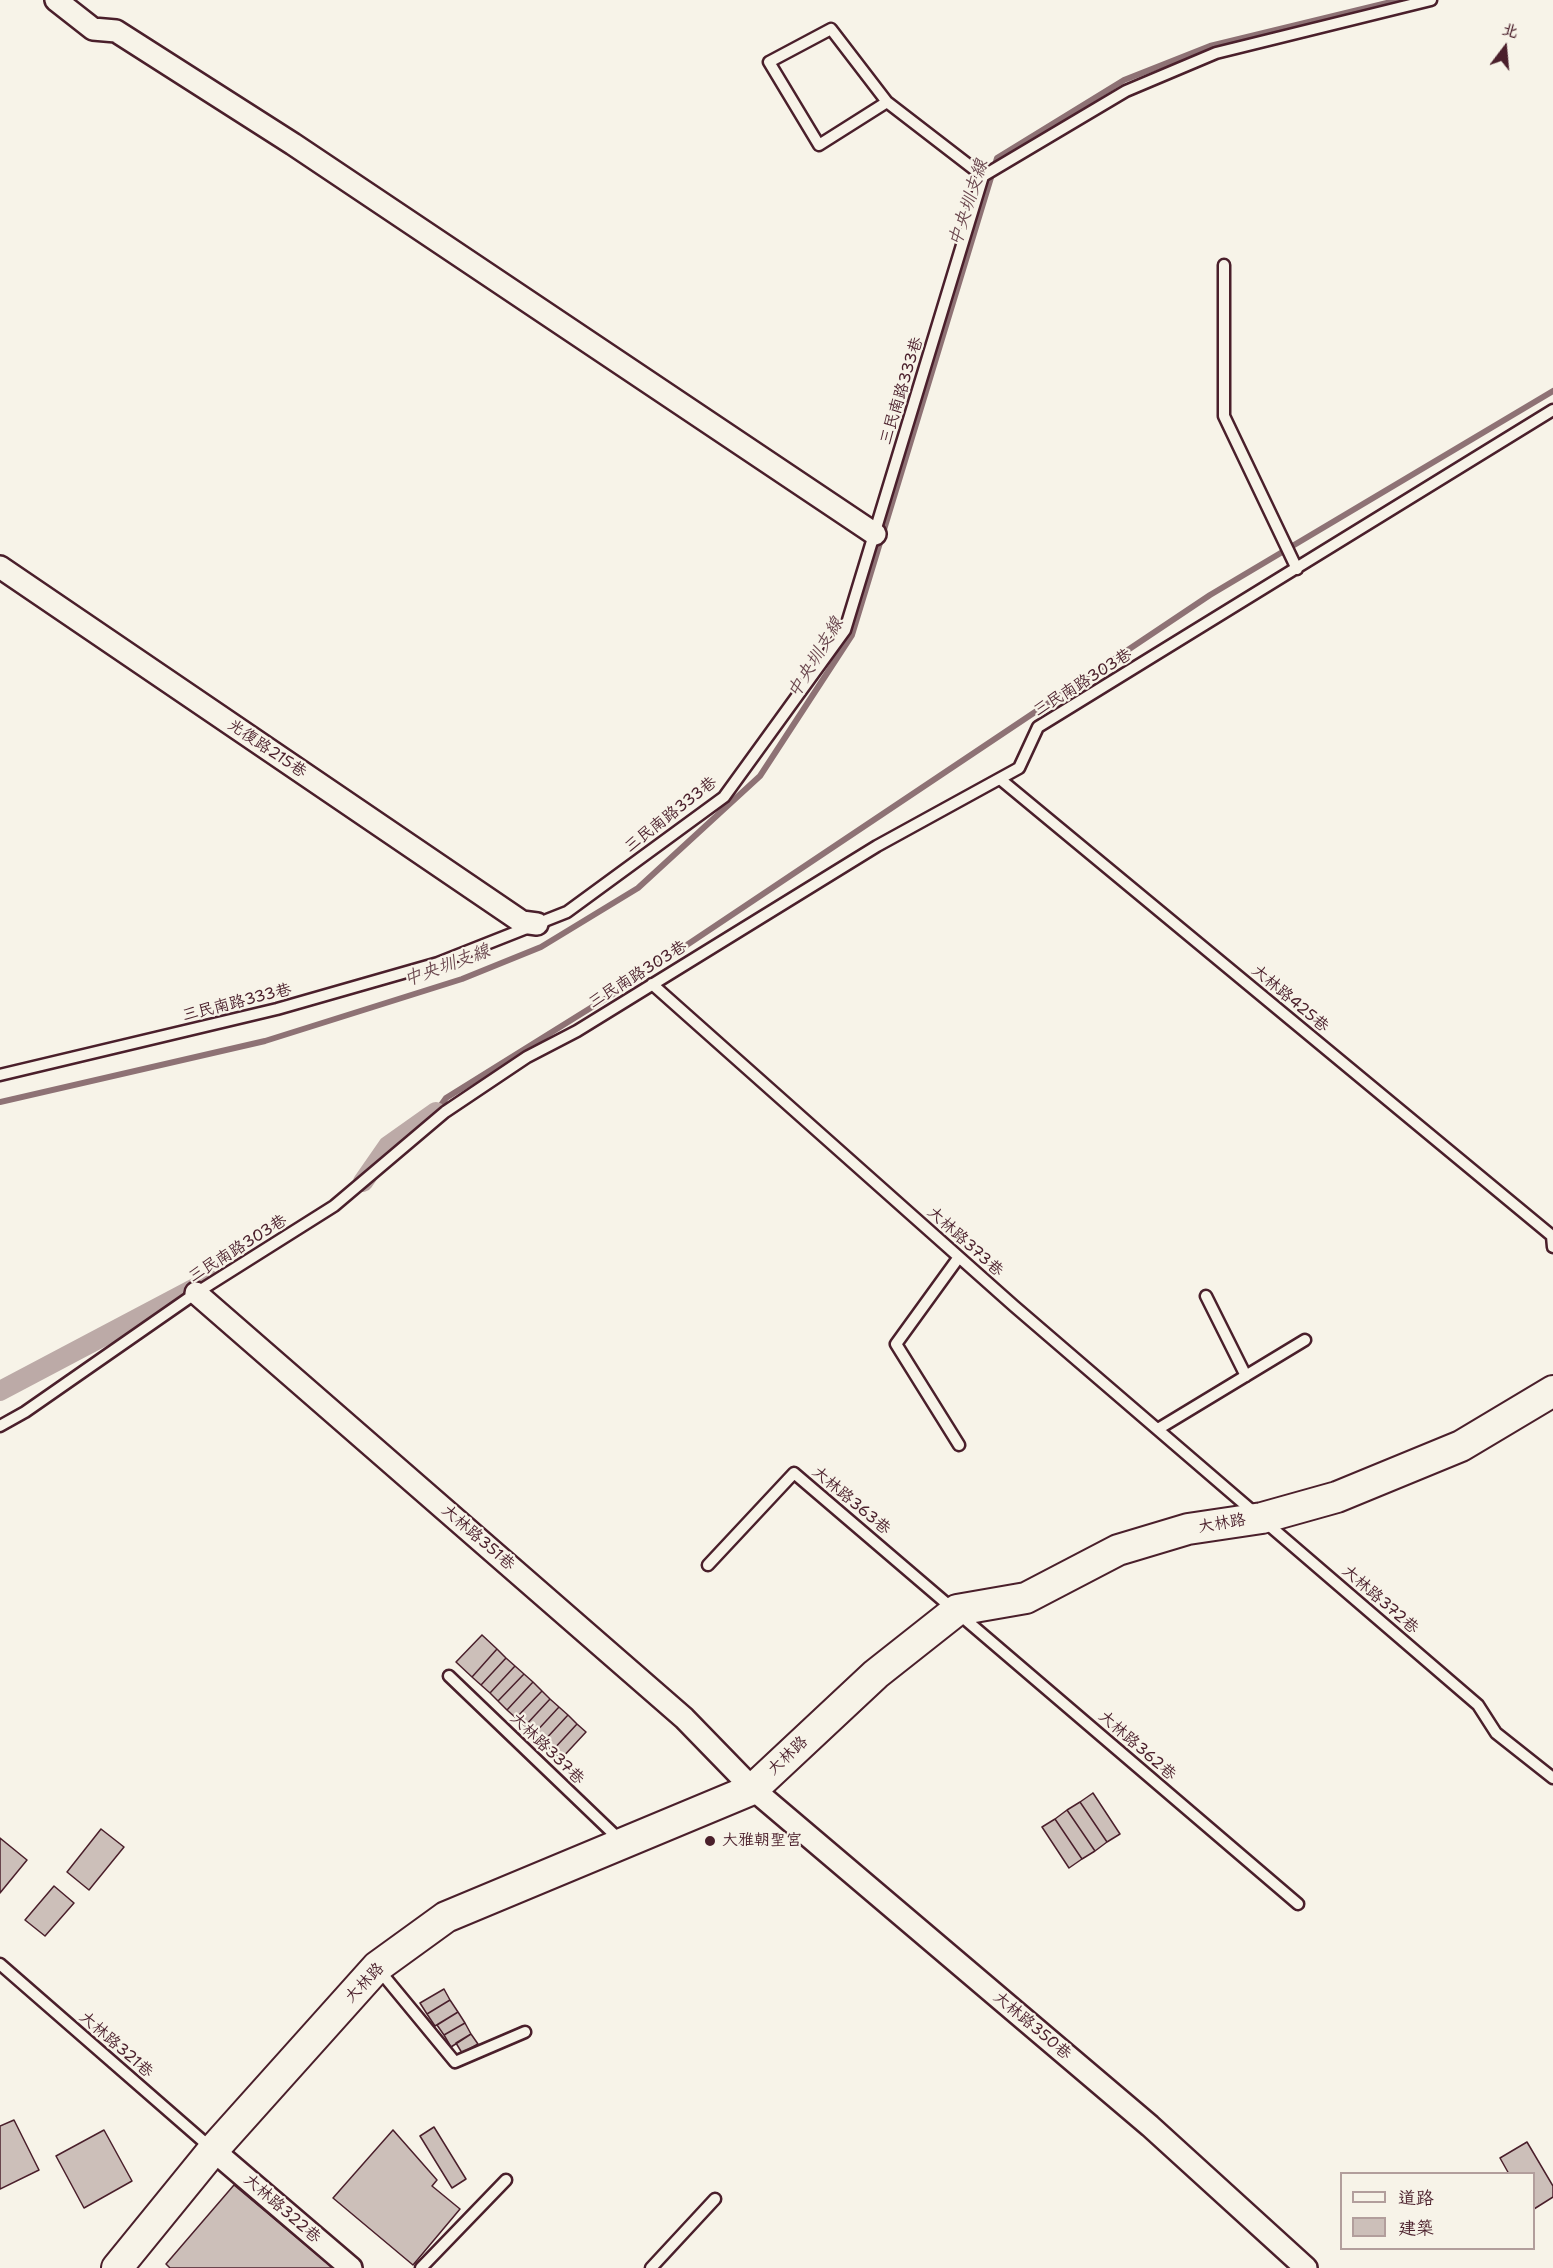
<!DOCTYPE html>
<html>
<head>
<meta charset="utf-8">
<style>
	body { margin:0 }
	#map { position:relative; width:1553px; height:2268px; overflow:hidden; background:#f7f3e8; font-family:"Shantell Sans","LXGW WenKai TC",sans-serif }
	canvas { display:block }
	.legend { position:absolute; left:1340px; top:2172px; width:195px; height:78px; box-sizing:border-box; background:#f7f3e8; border:2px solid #b29e9c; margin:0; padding:8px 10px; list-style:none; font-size:18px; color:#4a1f2b }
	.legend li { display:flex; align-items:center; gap:12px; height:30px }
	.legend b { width:30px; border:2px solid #b29e9c }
	.north { position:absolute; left:1475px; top:18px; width:60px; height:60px; -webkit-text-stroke:4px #f7f3e8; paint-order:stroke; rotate:16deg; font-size:16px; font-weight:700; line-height:24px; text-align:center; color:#4a1f2b }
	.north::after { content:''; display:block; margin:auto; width:21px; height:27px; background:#4a1f2b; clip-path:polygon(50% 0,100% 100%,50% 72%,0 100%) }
</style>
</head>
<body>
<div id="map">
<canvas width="1553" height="2268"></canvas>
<ul class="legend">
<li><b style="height:8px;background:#f7f3e8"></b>道路</li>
<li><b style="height:16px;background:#ccbfb9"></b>建築</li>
</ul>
<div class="north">北</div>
</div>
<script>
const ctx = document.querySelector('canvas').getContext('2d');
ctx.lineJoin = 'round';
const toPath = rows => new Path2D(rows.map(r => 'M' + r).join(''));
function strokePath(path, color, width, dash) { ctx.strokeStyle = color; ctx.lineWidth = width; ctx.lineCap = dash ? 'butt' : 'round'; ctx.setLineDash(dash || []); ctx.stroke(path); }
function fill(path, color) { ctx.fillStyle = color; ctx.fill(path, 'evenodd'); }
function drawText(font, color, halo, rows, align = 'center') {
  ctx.font = font + ' "Shantell Sans","LXGW WenKai TC",sans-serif'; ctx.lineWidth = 4.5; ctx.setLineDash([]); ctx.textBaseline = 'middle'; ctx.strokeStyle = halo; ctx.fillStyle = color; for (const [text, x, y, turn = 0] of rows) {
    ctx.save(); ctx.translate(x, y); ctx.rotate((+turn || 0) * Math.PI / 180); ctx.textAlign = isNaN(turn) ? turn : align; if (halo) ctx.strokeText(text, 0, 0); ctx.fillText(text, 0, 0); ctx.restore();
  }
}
const stream = toPath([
	[0,1102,265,1041,462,979,541,947,638,888,760,776,852,635,997,158,1124,80,1210,46,1399,0],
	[436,1112,446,1098,621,989,1210,595,1553,391]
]);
const canal = toPath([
	[363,1182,388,1146,436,1112],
	[0,1391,210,1280]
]);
const building = toPath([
	[482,1635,497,1649,472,1677,456,1662,482,1635],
	[497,1649,506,1658,481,1685,472,1677,497,1649],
	[506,1658,515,1666,490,1693,481,1685,506,1658],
	[515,1666,524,1674,498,1701,490,1693,515,1666],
	[524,1674,533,1682,507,1710,498,1701,524,1674],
	[533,1682,542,1691,516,1718,507,1710,533,1682],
	[542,1691,550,1699,525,1726,516,1718,542,1691],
	[550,1699,559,1707,534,1734,525,1726,550,1699],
	[559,1707,568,1715,543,1742,534,1734,559,1707],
	[568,1715,577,1724,552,1751,543,1742,568,1715],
	[577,1724,586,1732,561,1759,552,1751,577,1724],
	[1093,1793,1120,1834,1107,1842,1080,1802,1093,1793],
	[1080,1802,1107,1842,1095,1851,1067,1810,1080,1802],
	[1067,1810,1095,1851,1082,1859,1055,1819,1067,1810],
	[1055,1819,1082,1859,1069,1868,1042,1827,1055,1819],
	[101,1829,124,1847,89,1890,67,1872,101,1829],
	[0,1838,27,1860,0,1893,0,1838],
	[54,1886,74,1903,45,1936,25,1920,54,1886],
	[444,1989,450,2000,427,2014,420,2003,444,1989],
	[450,2000,458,2012,435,2026,427,2014,450,2000],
	[458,2012,465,2023,444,2035,437,2025,458,2012],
	[465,2023,471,2034,451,2047,444,2035,465,2023],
	[471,2034,478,2044,462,2053,456,2043,471,2034],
	[14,2120,39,2170,0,2189,0,2126,14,2120],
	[434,2127,466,2179,452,2188,420,2136,434,2127],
	[104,2130,132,2181,84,2208,56,2156,104,2130],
	[393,2130,437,2180,432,2186,460,2209,413,2265,333,2198,393,2130],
	[1527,2142,1553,2186,1553,2197,1534,2209,1534,2174,1509,2174,1500,2158,1527,2142],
	[234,2185,333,2268,170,2268,166,2264,234,2185]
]);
const lane = toPath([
	[887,102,819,145,769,62,831,29,887,102,983,176],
	[983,176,1126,91,1216,53,1431,0],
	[1224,265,1224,416,1297,569],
	[1000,779,1552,1236,1553,1247],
	[652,984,1014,1306,1478,1705,1496,1733,1553,1778],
	[0,1075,277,1009,438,963,567,912,724,797,845,630,983,176],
	[959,1257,896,1344,959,1445],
	[1206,1296,1246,1376],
	[0,1426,25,1412,196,1293,334,1206,445,1112,527,1057,577,1031,877,846,1019,768,1038,727,1553,410],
	[1158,1429,1305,1340],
	[708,1565,794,1473,1298,1904],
	[449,1676,620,1840],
	[0,1964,211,2148],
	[379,1970,455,2062,525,2032],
	[421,2268,506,2180],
	[651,2268,715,2199]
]);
const street = toPath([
	[56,0,93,29,116,31,293,144,875,534],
	[0,567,522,922,537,924],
	[196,1293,684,1718,753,1789,1150,2126,1306,2268],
	[213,2150,351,2268]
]);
const secondary = toPath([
	[117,2268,213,2150,377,1967,446,1917,753,1789,876,1674,957,1610,1026,1598,1118,1550,1188,1529,1262,1518,1337,1497,1461,1446,1553,1391]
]);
const markers = [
	[710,1841,6,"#4a1f2b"]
];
const streetNames = [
	["三民南路333巷",902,391,-73],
	["三民南路303巷",1083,683,-32],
	["光復路215巷",267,749,34],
	["三民南路333巷",671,815,-38],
	["三民南路303巷",638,975,-32],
	["大林路425巷",1290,999,40],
	["三民南路333巷",237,1003,-14],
	["大林路373巷",965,1242,42],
	["三民南路303巷",238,1249,-32],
	["大林路363巷",851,1501,40],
	["大林路",1222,1524,-9],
	["大林路351巷",478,1538,41],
	["大林路372巷",1380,1600,41],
	["大林路362巷",1137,1746,41],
	["大林路337巷",547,1749,44],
	["大林路",788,1756,-43],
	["大林路",365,1983,-46],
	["大林路350巷",1032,2026,40],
	["大林路321巷",116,2045,41],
	["大林路322巷",282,2209,41]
];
const poiNames = [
	["大雅朝聖宮",722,1841]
];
const waterNames = [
	["中央圳支線",969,203,-72],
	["中央圳支線",816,658,-59],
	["中央圳支線",447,966,-20]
];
strokePath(stream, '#8e7275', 6);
strokePath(canal, '#bcaaa7', 20);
fill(building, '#ccbfb9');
strokePath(building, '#4a1f2b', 1.5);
strokePath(lane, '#4a1f2b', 15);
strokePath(street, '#4a1f2b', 26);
strokePath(secondary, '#4a1f2b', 34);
strokePath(lane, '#f7f3e8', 10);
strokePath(street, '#f7f3e8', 21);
strokePath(secondary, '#f7f3e8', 30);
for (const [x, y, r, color] of markers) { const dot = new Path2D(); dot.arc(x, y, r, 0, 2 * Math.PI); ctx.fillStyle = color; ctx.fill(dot); strokePath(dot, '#f7f3e8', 2); }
drawText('16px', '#4a1f2b', '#f7f3e8', streetNames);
drawText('16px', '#4a1f2b', '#f7f3e8', poiNames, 'left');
drawText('italic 18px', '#6c4950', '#f7f3e8', waterNames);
</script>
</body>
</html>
